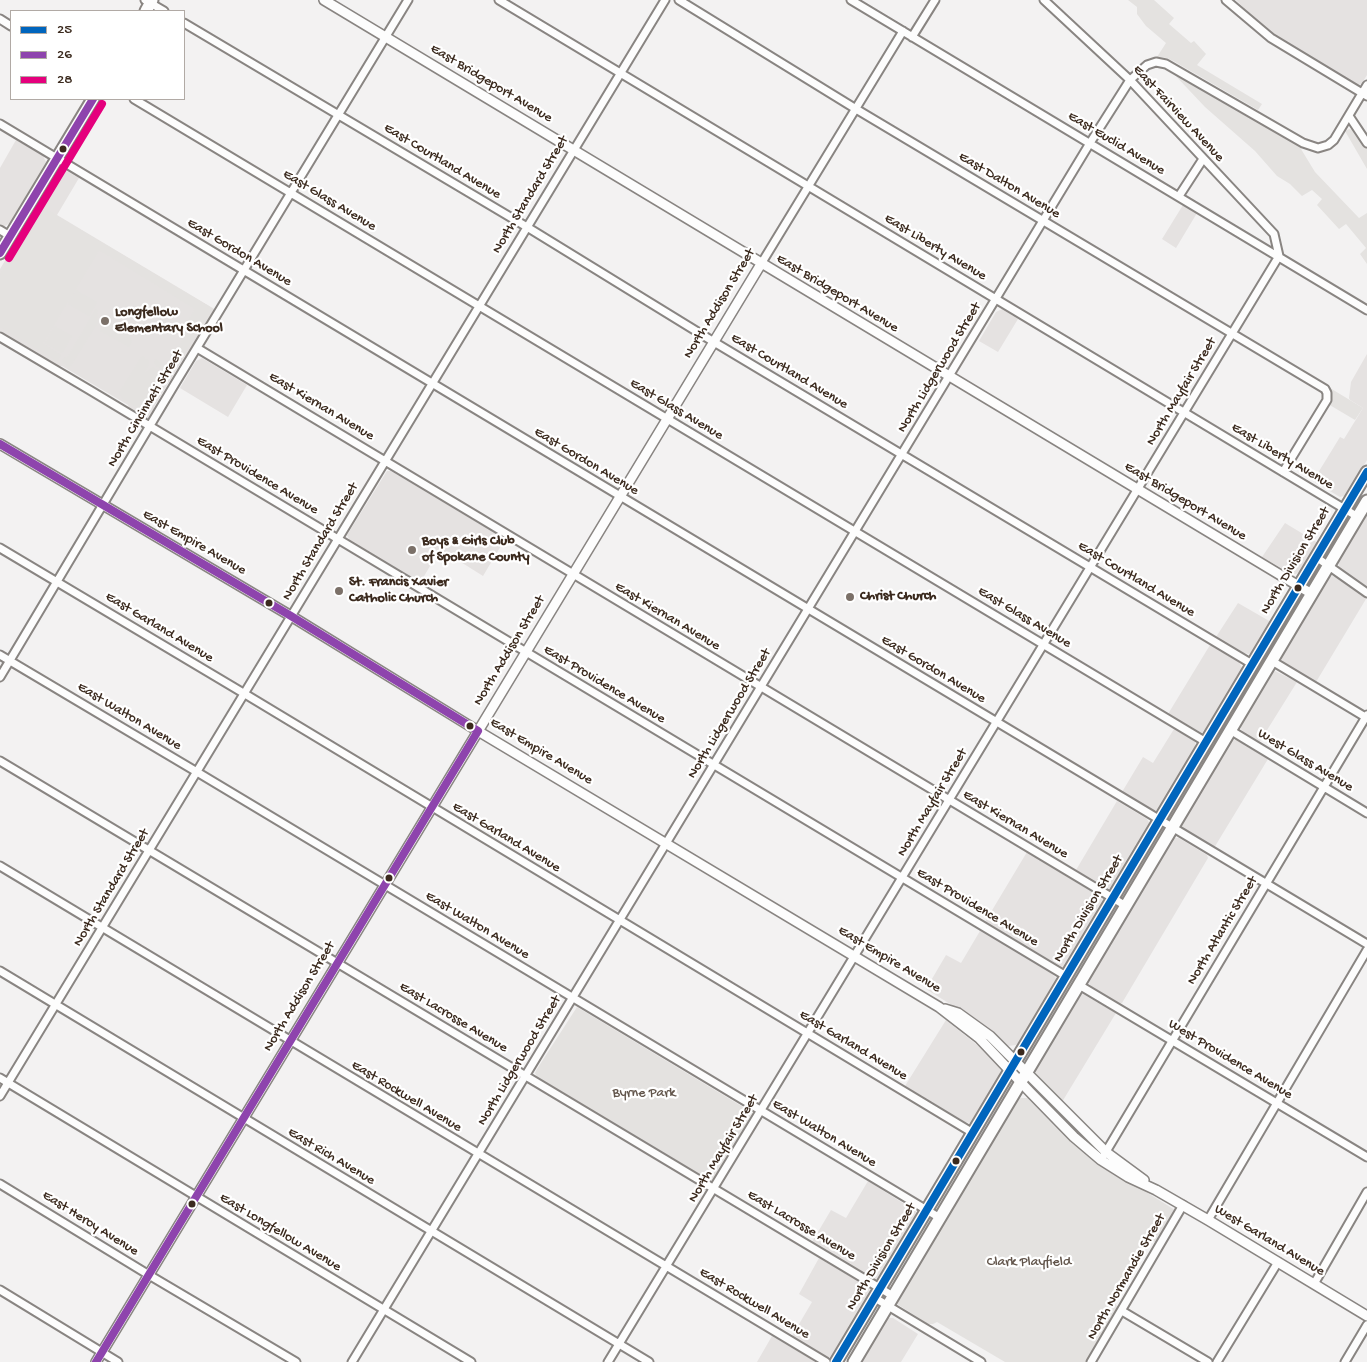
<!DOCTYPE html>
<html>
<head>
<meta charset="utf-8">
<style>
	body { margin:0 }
	#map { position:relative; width:1367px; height:1362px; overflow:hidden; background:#f3f2f2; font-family:"Gochi Hand",sans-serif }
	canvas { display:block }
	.legend { position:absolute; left:10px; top:10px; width:175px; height:90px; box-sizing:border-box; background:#fff; border:1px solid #b1aaa5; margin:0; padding:6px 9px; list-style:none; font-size:15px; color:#3b2a1e }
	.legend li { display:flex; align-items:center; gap:10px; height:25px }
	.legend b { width:25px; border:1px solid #b1aaa5 }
</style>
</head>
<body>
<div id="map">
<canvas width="1367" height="1362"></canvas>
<ul class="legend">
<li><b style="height:6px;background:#0065bd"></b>25</li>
<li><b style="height:6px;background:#8e44ad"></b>26</li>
<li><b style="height:6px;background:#e5007d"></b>28</li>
</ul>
</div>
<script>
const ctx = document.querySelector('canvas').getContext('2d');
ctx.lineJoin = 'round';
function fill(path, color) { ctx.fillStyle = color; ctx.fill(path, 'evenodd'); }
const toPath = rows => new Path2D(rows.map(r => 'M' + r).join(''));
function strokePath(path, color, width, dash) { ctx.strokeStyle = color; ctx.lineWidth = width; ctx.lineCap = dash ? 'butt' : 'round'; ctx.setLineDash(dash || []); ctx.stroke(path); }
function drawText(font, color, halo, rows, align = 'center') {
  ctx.font = font + ' "Gochi Hand",sans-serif'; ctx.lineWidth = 4.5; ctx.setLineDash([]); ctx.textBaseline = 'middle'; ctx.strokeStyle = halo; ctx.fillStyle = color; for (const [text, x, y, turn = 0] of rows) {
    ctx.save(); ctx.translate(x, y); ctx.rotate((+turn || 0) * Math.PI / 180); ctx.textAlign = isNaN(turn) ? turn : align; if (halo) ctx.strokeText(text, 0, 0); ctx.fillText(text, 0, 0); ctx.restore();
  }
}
const built = toPath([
	[1236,0,1367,0,1367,75,1362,83,1359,85,1355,84,1278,37,1261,26],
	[16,140,43,156,46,162,10,223,3,227,0,225,0,168],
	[63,169,79,178,57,215,216,310,189,355,185,356,154,407,155,410,150,418,145,418,129,409,128,405,62,366,59,366,0,331,0,269,58,172],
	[1183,205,1197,213,1176,248,1162,239],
	[1002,309,1018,319,998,352,979,341,996,312],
	[1367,354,1367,460,1347,495,1340,497,1313,481,1340,437,1344,439,1363,408,1350,400,1349,398,1351,382],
	[202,358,247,385,228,417,180,388,196,361],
	[387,471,391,471,505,539,483,576,440,549,420,583,350,541,347,535],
	[1367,512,1367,587,1339,568,1338,562],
	[1285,523,1318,543,1302,570,1296,574,1290,573,1262,557],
	[1332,576,1336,577,1366,599,1316,682,1283,662,1281,657,1327,579],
	[1238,603,1271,622,1253,651,1249,654,1243,653,1216,637],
	[1210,645,1239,662,1242,668,1206,730,1202,733,1168,714],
	[1275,671,1297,682,1259,743,1242,732,1240,724,1271,673],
	[1174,729,1193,740,1195,742,1196,748,1160,807,1157,810,1153,810,1122,792,1143,757,1153,763],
	[1234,740,1237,740,1268,759,1214,848,1185,830,1181,825,1230,742],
	[1117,801,1147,819,1150,824,1114,886,1109,889,1076,870],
	[1173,838,1179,838,1207,855,1208,858,1122,1003,1120,1004,1091,986,1089,983,1090,978],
	[1027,852,1099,896,1103,900,1102,905,1067,964,1062,967,985,922],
	[980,931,1052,974,1056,978,1056,984,1027,1032,1016,1045,1008,1046,1004,1044,971,1017,926,989,946,955,961,963],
	[1083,994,1116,1013,1062,1102,1037,1078,1035,1070,1078,997],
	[946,1020,982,1049,1001,1069,1000,1077,974,1119,970,1123,965,1122,905,1086],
	[868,1181,917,1212,916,1217,881,1276,877,1279,871,1278,812,1242,831,1210,846,1218],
	[819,1258,868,1287,871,1292,834,1354,830,1357,826,1357,792,1336,812,1302,799,1294],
	[888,1318,893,1318,918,1334,901,1362,860,1362],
	[772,1336,816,1362,757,1362]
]);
const green = toPath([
	[1128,0,1154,0,1174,18,1169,24,1191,43,1194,41,1206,54,1197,65,1262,104,1258,110,1175,62,1167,58,1157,57,1166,43,1146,26,1137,14,1137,7],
	[1171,71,1302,147,1301,149,1315,172,1359,218,1367,213,1367,264,1360,254,1366,248,1346,224,1339,229,1317,205,1322,199,1312,190,1302,196,1290,184,1277,176,1255,151,1205,107],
	[1349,129,1355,130,1367,148,1367,169,1345,131],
	[41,206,212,308,201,326,197,326,188,321,195,309,99,250,43,343,61,355,57,361,55,360,0,327,0,275],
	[76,290,97,302,89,316,68,304],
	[96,309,98,311,97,314,98,322,70,367,63,363,62,361,64,357,67,358],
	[214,309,215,311,192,350,190,349],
	[107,320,129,334,132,340,129,347,100,331],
	[192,325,198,329,198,331,173,370,165,371,156,366,154,362,155,359,167,366],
	[55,326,72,336,62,353,45,343],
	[142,356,149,361,149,364,145,371,147,372,152,367,164,375,167,380,147,413,123,399,119,393],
	[1330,388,1363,408,1355,420,1328,404,1331,396],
	[577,1007,753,1113,753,1116,714,1180,709,1180,537,1077,535,1073,537,1069],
	[1020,1098,1028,1098,1034,1101,1111,1170,1175,1210,1175,1212,1158,1242,1151,1242,1115,1302,1116,1305,1120,1308,1087,1362,1005,1362,937,1322,933,1324,928,1324,897,1304,899,1298,1012,1108]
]);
const minor = toPath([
	[145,0,164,11],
	[499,0,1358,517],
	[679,0,856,109,1325,389,1327,393,1327,400,1283,472],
	[851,0,1367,310],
	[1226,0,1271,38,1367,96],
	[0,19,11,26],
	[184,23,527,227,714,342,1252,664],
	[912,37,935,0],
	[134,99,1206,742],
	[1349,116,1367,143],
	[0,124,1367,944],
	[1179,196,1203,159],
	[0,230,10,236],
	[761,264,903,31],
	[0,337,88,389,1066,976],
	[197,348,1126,906],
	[0,548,245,694,973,1133],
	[1316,557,1367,593],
	[0,655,197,772,940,1218],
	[1272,661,1367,718],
	[0,677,173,387,408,0],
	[1230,730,1367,813],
	[0,761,893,1296],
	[0,866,826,1362],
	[0,971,649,1362],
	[1079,985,1367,1157],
	[0,1078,471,1362],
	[0,1096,665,0],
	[1104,1155,1367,715],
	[0,1184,149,1275,296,1362],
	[1208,1220,1367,950],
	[1314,1284,1367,1192],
	[0,1290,118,1362],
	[875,1298,981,1362],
	[1122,1311,1208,1362],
	[352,1362,1090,143,1130,80,1147,65,1156,62,1166,64,1303,143,1318,148,1328,145,1334,140,1367,85],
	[608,1362,1279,256,1274,234,1130,80,1044,0],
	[1091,1362,1183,1205],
	[1217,1362,1278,1262],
	[1345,1362,1367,1325]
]);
const tertiary = toPath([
	[324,0,1312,594],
	[0,444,291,616,478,731,939,1007,979,1038,1030,1092,1074,1137,1101,1160,1128,1177,1156,1190,1208,1220,1367,1316],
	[945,1009,958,1013,990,1036,1106,1152,1144,1180],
	[96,1362,761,264]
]);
const primary = toPath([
	[146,11,152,0],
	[0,253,93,99],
	[836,1362,1367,472],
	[854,1362,1367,501]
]);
const bus1 = toPath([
	[836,1362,1367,472]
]);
const bus2 = toPath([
	[0,253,93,99],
	[0,444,291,616,478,731,96,1362]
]);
const bus3 = toPath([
	[9,258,102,104]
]);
const markers = [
	[63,149,4.5,"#3b2a1e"],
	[105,321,5,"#7b7068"],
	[412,550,5,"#7b7068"],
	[1298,588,4.5,"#3b2a1e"],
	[339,591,5,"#7b7068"],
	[850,597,5,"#7b7068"],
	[269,603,4.5,"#3b2a1e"],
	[470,726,4.5,"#3b2a1e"],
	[389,878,4.5,"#3b2a1e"],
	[1021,1052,4.5,"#3b2a1e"],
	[956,1161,4.5,"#3b2a1e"],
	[192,1204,4.5,"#3b2a1e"]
];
const streetNames = [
	["East Bridgeport Avenue",491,84,31],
	["East Fairview Avenue",1178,114,47],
	["East Euclid Avenue",1116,144,31],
	["East Courtland Avenue",442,162,31],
	["East Dalton Avenue",1009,186,31],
	["North Standard Street",531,195,-59],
	["East Glass Avenue",329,201,31],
	["East Liberty Avenue",935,248,31],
	["East Gordon Avenue",239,253,31],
	["East Bridgeport Avenue",837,294,31],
	["North Addison Street",720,304,-59],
	["North Lidgerwood Street",940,368,-59],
	["East Courtland Avenue",789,372,31],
	["North Mayfair Street",1182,392,-59],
	["East Kiernan Avenue",321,407,31],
	["North Cincinnati Street",146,409,-59],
	["East Glass Avenue",676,410,31],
	["East Liberty Avenue",1282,457,31],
	["East Gordon Avenue",586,462,31],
	["East Providence Avenue",257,476,31],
	["East Bridgeport Avenue",1185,502,31],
	["North Standard Street",321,542,-59],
	["East Empire Avenue",194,543,30],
	["North Division Street",1296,561,-59],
	["East Courtland Avenue",1136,580,31],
	["East Kiernan Avenue",667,617,31],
	["East Glass Avenue",1024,618,31],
	["East Garland Avenue",159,628,31],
	["North Addison Street",510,651,-59],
	["East Gordon Avenue",933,670,31],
	["East Providence Avenue",604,685,31],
	["North Lidgerwood Street",730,714,-59],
	["East Walton Avenue",129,717,31],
	["East Empire Avenue",541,752,31],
	["West Glass Avenue",1305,761,31],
	["North Mayfair Street",933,803,-59],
	["East Kiernan Avenue",1015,825,31],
	["East Garland Avenue",506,838,31],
	["North Standard Street",112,888,-59],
	["East Providence Avenue",977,908,31],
	["North Division Street",1089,909,-59],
	["East Walton Avenue",477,926,31],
	["North Atlantic Street",1223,931,-59],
	["East Empire Avenue",889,960,31],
	["North Addison Street",300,997,-59],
	["East Lacrosse Avenue",453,1018,31],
	["East Garland Avenue",853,1046,31],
	["West Providence Avenue",1230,1060,31],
	["North Lidgerwood Street",520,1061,-59],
	["East Rockwell Avenue",406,1097,31],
	["East Walton Avenue",824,1134,31],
	["North Mayfair Street",724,1149,-59],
	["East Rich Avenue",331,1157,31],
	["East Heroy Avenue",90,1224,32],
	["East Lacrosse Avenue",801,1226,31],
	["East Longfellow Avenue",280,1233,31],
	["West Garland Avenue",1269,1241,31],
	["North Division Street",882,1257,-59],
	["North Normandie Street",1127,1277,-60],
	["East Rockwell Avenue",754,1304,31]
];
const poiNames = [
	["Longfellow",115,313],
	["Elementary School",115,329],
	["Boys & Girls Club",422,542],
	["of Spokane County",422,558],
	["St. Francis Xavier",349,583],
	["Catholic Church",349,599],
	["Christ Church",860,597]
];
const parkNames = [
	["Byrne Park",644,1094],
	["Clark Playfield",1029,1263]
];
fill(built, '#e5e2e1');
fill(green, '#e4e2e0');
strokePath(minor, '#898582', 11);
strokePath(tertiary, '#898582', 12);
strokePath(primary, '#898582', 15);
strokePath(minor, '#fdfdfd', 7);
strokePath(tertiary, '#fdfdfd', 9);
strokePath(primary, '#fdfdfd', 11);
strokePath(bus1, '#0065bd', 8);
strokePath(bus2, '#8e44ad', 8);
strokePath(bus3, '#e5007d', 8);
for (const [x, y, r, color] of markers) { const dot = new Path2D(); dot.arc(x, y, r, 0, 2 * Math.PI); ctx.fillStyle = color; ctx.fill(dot); strokePath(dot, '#fff', 2); }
drawText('14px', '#3b2a1e', '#fff', streetNames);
drawText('bold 14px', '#3b2a1e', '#fff', poiNames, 'left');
drawText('14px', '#62554b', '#fff', parkNames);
</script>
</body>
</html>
